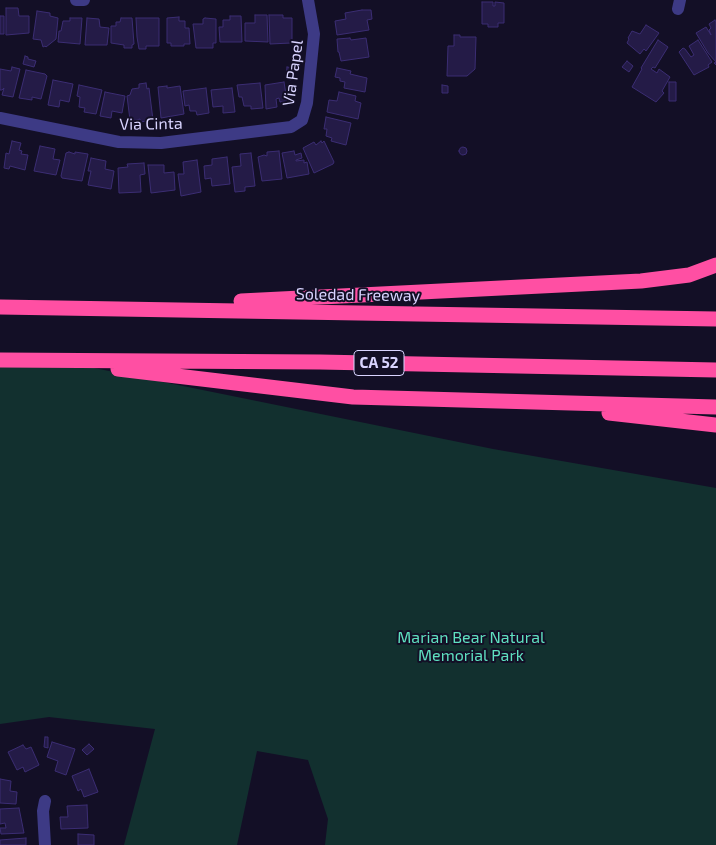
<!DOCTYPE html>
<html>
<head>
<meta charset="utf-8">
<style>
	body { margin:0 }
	canvas { display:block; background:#130f26 }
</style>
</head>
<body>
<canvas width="716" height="845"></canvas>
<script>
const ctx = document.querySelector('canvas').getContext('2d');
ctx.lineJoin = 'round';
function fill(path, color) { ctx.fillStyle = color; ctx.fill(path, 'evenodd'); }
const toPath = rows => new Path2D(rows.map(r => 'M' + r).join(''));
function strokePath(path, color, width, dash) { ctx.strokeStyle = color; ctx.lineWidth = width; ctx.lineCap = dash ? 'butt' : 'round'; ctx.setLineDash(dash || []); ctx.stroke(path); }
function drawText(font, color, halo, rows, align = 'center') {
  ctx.font = font + ' "Exo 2",sans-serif'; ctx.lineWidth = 4; ctx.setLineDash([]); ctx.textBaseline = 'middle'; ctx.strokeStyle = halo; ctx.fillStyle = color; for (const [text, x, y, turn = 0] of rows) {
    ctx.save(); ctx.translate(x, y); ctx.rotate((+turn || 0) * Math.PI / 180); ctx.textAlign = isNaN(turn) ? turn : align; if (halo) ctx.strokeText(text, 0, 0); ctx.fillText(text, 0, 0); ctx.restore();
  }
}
const green = toPath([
	[0,357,45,358,493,449,716,488,716,845,325,845,328,819,308,760,257,751,237,845,124,845,155,729,49,717,0,724]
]);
const building = toPath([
	[482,2,493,2,493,6,495,6,495,2,504,3,504,23,498,23,498,27,488,27,488,24,482,24,482,2],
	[6,8,18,8,19,16,29,16,29,33,6,35,6,8],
	[362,10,371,10,372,19,367,20,369,30,337,35,335,21,346,19,345,13,362,10],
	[37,11,50,13,50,16,58,18,56,39,46,47,45,46,43,47,41,40,33,39,37,11],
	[255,15,267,15,268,42,245,41,245,23,255,23,255,15],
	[269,15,283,15,283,18,292,18,292,41,291,43,270,44,269,15],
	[0,16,4,16,4,34,0,34,0,16],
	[230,16,241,16,242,42,220,42,219,27,223,27,223,20,230,20,230,16],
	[179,17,179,21,185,21,185,28,189,28,190,44,184,44,184,46,171,46,171,43,167,43,167,18,179,17],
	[70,18,82,18,80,44,58,42,59,31,61,31,63,21,70,21,70,18],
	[87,18,99,19,100,27,109,28,107,45,85,45,87,18],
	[121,18,132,18,134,44,132,45,132,48,124,48,124,45,111,43,111,26,116,26,116,22,120,22,121,18],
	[136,18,159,18,159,46,146,46,146,49,139,49,137,37,136,18],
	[205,18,216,19,216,43,213,43,213,48,196,48,193,24,203,24,203,19,205,18],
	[715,20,716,22,716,65,714,63,716,62,708,53,696,33,706,27,711,35,709,30,711,28,709,24,715,20],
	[646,25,659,33,646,51,644,49,640,54,627,43,629,39,628,38,632,31,640,34,646,25],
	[454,35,460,35,460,37,476,37,475,69,467,76,447,76,448,46,454,46,454,35],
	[350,38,351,40,366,38,369,57,341,61,339,52,338,52,337,39,350,38],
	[658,40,668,47,655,68,653,67,651,69,657,73,659,69,670,77,662,91,664,93,656,102,632,87,642,69,641,68,658,40],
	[698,40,712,62,708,65,709,67,694,75,679,52,683,48,685,49,691,57,694,55,689,46,698,40],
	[25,56,28,57,28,59,36,61,34,67,23,64,25,56],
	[627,61,633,66,629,72,622,67,627,61],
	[12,67,20,69,13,97,2,95,4,88,2,90,0,90,0,69,11,71,12,67],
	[287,67,293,68,291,80,286,79,287,67],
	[337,68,351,71,350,74,367,78,365,92,344,88,345,82,340,81,340,78,335,77,337,68],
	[26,70,45,74,47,76,41,99,32,97,32,100,19,98,26,70],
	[53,80,73,84,69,102,60,100,59,107,48,105,53,80],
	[284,82,287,101,280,102,279,98,276,99,277,107,266,109,265,85,284,82],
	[669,82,676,82,676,101,669,101,669,82],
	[146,83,147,89,149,88,153,120,140,122,140,119,133,121,133,120,130,120,127,96,130,95,132,89,139,88,139,84,146,83],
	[260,83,263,108,251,109,251,106,244,106,242,97,239,97,237,85,260,83],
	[79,85,102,90,96,114,84,112,85,108,79,107,80,97,77,96,79,85],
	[442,85,448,86,448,93,442,93,442,85],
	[167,86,167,88,180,86,184,114,161,118,158,87,167,86],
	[206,88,209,113,197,115,196,111,190,111,189,105,185,106,183,91,206,88],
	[232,88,235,112,223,113,223,106,213,107,211,90,232,88],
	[105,92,125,96,122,113,112,111,111,118,100,116,105,92],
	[339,92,356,96,355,101,361,103,358,119,327,112,329,100,337,101,339,92],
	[326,117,351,123,346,145,331,141,332,138,326,136,327,129,324,129,326,117],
	[12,141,21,143,19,150,22,151,21,154,28,155,25,170,10,166,9,169,4,168,6,153,9,154,12,141],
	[321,141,322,143,324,141,334,162,333,164,314,173,303,148,314,142,316,145,321,141],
	[40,146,55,149,53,159,60,160,56,175,34,171,40,146],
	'459 151a4 4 0 1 1 8 0a4 4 0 1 1-8 0Z',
	[279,151,282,179,262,181,258,157,264,155,267,156,267,152,279,151],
	[294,151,295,155,301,153,302,158,296,160,296,161,304,160,304,163,307,162,309,174,287,178,282,153,294,151],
	[69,152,75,154,75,152,88,154,82,181,62,178,61,176,66,153,69,152],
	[251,153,255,186,245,187,245,191,235,192,232,167,241,166,240,154,251,153],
	[227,157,230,184,212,186,211,178,205,179,204,166,212,165,212,159,227,157],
	[91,158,106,161,105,169,114,171,111,189,88,185,91,171,88,171,91,158],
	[197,160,201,192,181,196,178,174,184,174,183,162,197,160],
	[144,163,145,174,140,175,141,192,119,193,118,168,128,167,127,164,144,163],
	[148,165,164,165,164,173,174,172,175,190,151,193,148,165],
	[45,737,48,737,48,748,44,747,45,737],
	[52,742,75,749,66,775,55,771,58,761,47,757,52,742],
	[89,744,94,749,87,755,82,750,89,744],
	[23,745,26,749,31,747,39,765,25,772,23,767,17,770,8,752,23,745],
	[89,769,98,792,84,797,81,789,78,791,72,776,89,769],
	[0,779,11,781,10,791,17,792,16,804,0,803,0,779],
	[87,805,88,828,61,829,60,817,68,817,67,806,87,805],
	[19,808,24,833,1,834,0,828,6,828,5,823,0,824,0,809,19,808],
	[78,834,94,835,94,845,78,845,78,834],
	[26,838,26,845,0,845,0,840,26,838]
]);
const street = toPath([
	[76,0,84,0],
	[678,9,680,0],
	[0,118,119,142,161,143,291,127,302,120,307,103,314,34,308,0],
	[45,801,43,811,45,845]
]);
const highway = toPath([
	[241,301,641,281,689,275,716,265],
	[0,307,716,319],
	[0,360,320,362,716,370],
	[118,369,353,397,716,407],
	[609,413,716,425]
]);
const shields = [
	[379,363,50]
];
const shieldNames = [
	["CA 52",379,363]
];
const streetNames = [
	["Via Papel",293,73,-82],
	["Via Cinta",151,124,-1],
	["Soledad Freeway",358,295,1]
];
const parkNames = [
	["Marian Bear Natural",471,638],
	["Memorial Park",471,656]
];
fill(green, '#12302f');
fill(building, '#241b47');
strokePath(building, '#3b2d73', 1);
strokePath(street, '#3d3a85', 12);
strokePath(highway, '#ff4fa3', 15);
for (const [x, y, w] of shields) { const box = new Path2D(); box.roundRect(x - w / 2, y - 12.5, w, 25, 4); ctx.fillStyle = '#130f26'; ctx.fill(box); strokePath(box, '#d9d4ff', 1); }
drawText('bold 15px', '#d9d4ff', null, shieldNames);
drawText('16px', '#d9d4ff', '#130f26', streetNames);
drawText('16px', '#5fe0c0', '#130f26', parkNames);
</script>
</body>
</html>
